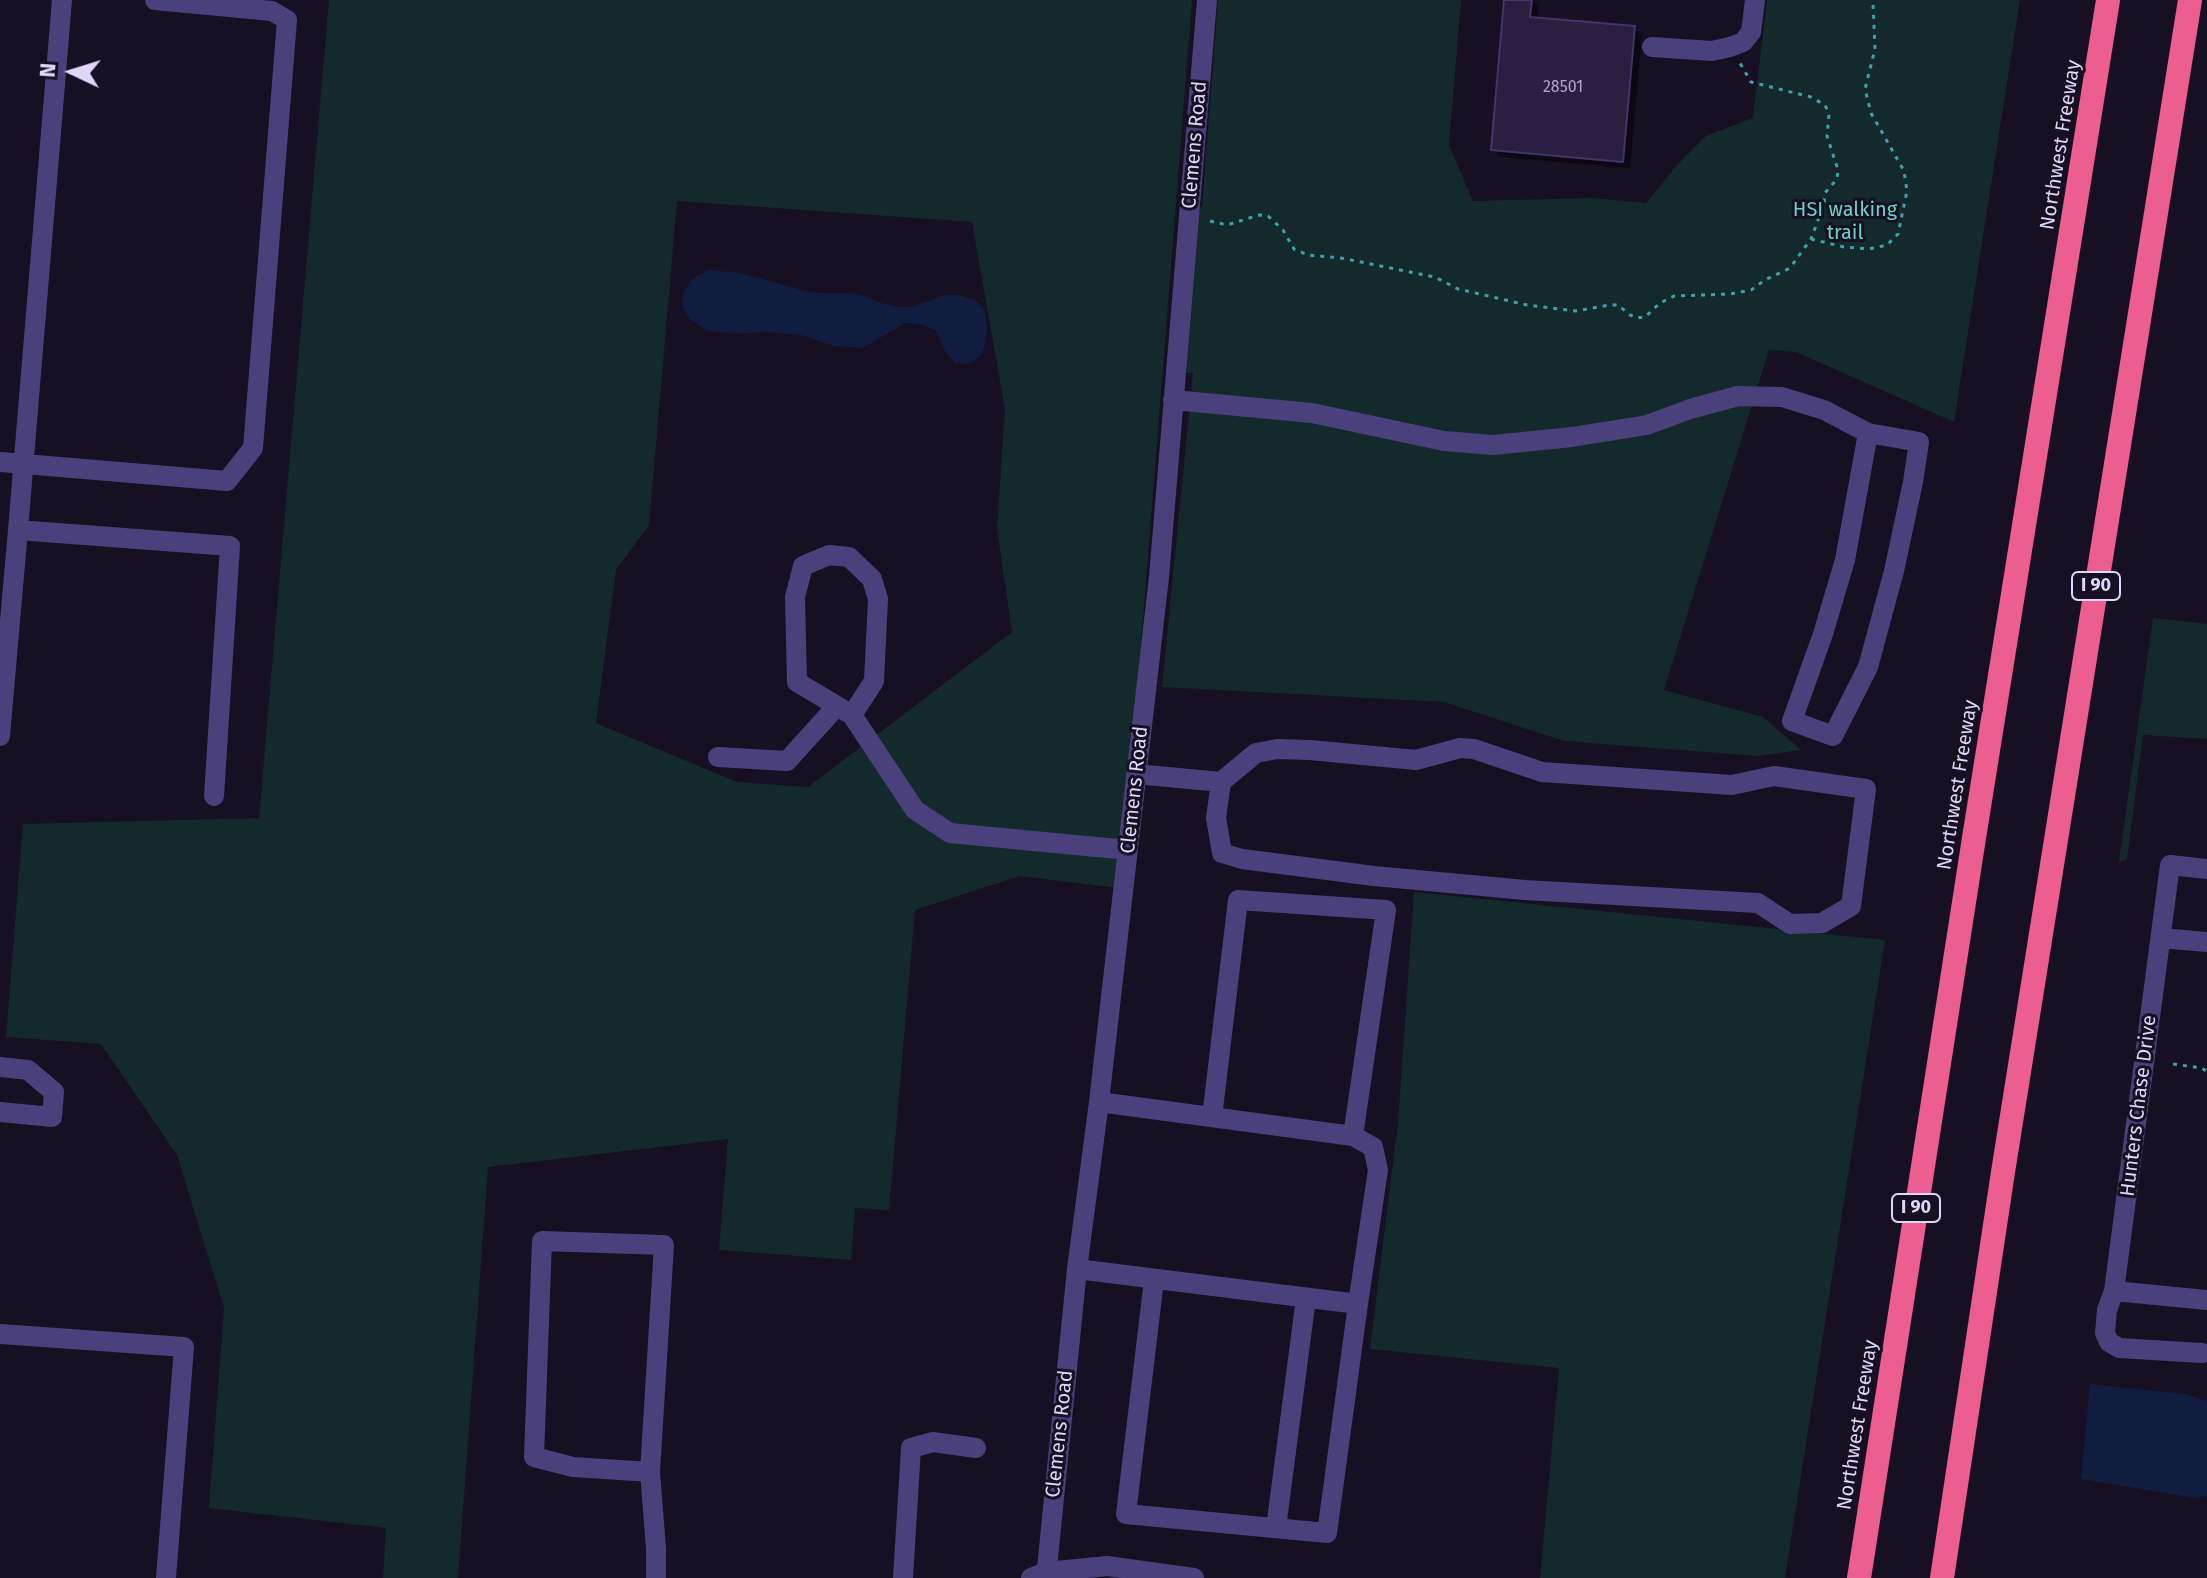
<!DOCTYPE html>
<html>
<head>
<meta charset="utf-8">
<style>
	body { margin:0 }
	#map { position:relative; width:2207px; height:1578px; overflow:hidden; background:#161022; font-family:"Fira Sans",sans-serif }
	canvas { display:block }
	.north { position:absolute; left:32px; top:32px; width:80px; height:80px; -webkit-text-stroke:6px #161022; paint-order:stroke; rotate:274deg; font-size:22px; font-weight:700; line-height:32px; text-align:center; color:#dfd6fa }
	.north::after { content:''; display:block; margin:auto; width:28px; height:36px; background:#dfd6fa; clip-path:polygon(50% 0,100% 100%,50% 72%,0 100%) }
</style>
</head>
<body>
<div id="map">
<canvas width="2207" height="1578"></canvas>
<div class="north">N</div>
</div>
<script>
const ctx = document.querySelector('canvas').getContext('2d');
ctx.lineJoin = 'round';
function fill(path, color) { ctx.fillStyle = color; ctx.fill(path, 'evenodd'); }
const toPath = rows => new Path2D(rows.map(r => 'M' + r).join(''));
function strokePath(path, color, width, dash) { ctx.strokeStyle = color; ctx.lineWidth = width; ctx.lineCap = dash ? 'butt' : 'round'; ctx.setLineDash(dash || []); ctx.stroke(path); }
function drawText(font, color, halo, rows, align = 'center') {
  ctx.font = font + ' "Fira Sans",sans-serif'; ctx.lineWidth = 6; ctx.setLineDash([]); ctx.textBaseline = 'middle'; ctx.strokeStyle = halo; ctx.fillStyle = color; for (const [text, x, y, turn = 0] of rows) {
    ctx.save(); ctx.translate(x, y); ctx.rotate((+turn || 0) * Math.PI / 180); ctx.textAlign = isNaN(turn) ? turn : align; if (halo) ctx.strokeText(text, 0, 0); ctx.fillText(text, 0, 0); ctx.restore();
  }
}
const green = toPath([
	[329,0,1192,0,1141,644,1118,888,1020,876,915,910,889,1210,855,1208,851,1260,719,1250,728,1139,488,1167,458,1578,383,1578,386,1528,209,1508,224,1308,177,1155,101,1044,6,1037,23,824,259,818],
	[677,201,972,222,1005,409,997,529,1012,632,808,787,737,782,596,723,616,570,649,525],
	[1218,0,1461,0,1449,145,1473,201,1592,198,1646,203,1677,165,1706,136,1753,118,1767,0,2020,0,1954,422,1796,352,1769,350,1664,690,1763,717,1801,750,1758,756,1564,741,1444,702,1162,687,1193,373,1176,372,1190,208,1202,207],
	[2153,618,2207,624,2207,739,2143,735,2127,860,2119,861],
	[1414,892,1885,940,1785,1578,1540,1578,1559,1368,1370,1349,1398,1123]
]);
const water = toPath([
	[708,270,740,273,806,291,822,293,848,293,865,296,881,303,900,307,913,307,943,295,958,295,974,299,984,309,987,328,985,344,981,355,968,364,956,363,946,353,936,331,920,324,905,323,863,348,834,346,801,335,766,332,738,334,708,331,690,319,682,306,683,293,693,278],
	[2090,1384,2185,1394,2207,1401,2207,1496,2195,1498,2081,1479]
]);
const shadow = toPath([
	[1506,0,1534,0,1539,5,1537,20,1634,28,1642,35,1630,168,1500,157,1493,150]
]);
const building = toPath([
	[1504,0,1532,0,1530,17,1635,26,1623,162,1491,150,1504,0]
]);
const path = toPath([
	[1210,221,1227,225,1259,215,1268,216,1283,230,1294,249,1308,255,1341,258,1435,277,1458,289,1527,305,1576,311,1609,305,1618,305,1630,315,1637,318,1645,317,1660,303,1674,296,1730,294,1751,290,1765,280,1790,268,1811,239,1824,204,1825,193,1837,179,1838,170,1827,136,1829,114,1825,105,1811,97,1751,82,1740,63],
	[1811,239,1844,247,1869,249,1887,245,1898,234,1907,191,1904,171,1871,113,1865,89,1875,49,1873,4,1876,0],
	[2173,1064,2202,1068,2207,1072]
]);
const minor = toPath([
	[62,0,18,530,230,546,214,796],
	[1652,47,1712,51,1730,47,1743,42,1751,32,1755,0],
	[1173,400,1312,413,1444,441,1493,445,1572,437,1647,425,1690,409,1738,396,1782,397,1824,410,1868,433,1845,560,1823,634,1792,721,1833,736,1868,667,1894,571,1913,482,1919,442,1868,433],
	[0,462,227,481,253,448,287,20,272,11,155,0],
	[852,715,874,681,878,599,872,579,849,557,829,555,803,566,795,597,797,682,852,715,915,810,950,833,1128,850],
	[0,736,18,530],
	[718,757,787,761,837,706],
	[1136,774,1221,782,1256,753,1277,749,1310,750,1416,760,1460,748,1474,749,1542,772,1732,785,1774,776,1866,789,1851,906,1822,923,1790,924,1758,903,1525,890,1374,876,1242,859,1222,853,1216,818,1221,782],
	[2207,869,2170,865,2114,1291,2207,1300],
	[2161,938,2207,942],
	[0,1067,28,1070,54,1092,52,1117,0,1112],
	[1099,1102,1353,1136,1386,910,1238,900,1212,1117],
	[1077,1269,1358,1304,1378,1170,1373,1147,1353,1136],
	[1154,1280,1126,1514,1327,1533,1358,1304],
	[2114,1291,2107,1310,2105,1333,2109,1342,2119,1348,2202,1353],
	[0,1334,184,1347,166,1578],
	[650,1472,573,1467,534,1457,542,1241,664,1245,650,1472,656,1548,656,1578],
	[1276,1528,1306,1298],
	[903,1578,911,1448,933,1442,976,1448],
	[1031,1578,1046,1572,1107,1566,1194,1578],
	[1046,1578,1077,1269,1099,1102,1159,577,1207,0]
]);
const highway = toPath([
	[1859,1578,1974,838,2108,0],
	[1942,1578,2003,1172,2190,0]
]);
const numberNames = [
	["28501",1563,88]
];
const shields = [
	[2096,586,48],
	[1916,1208,48]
];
const shieldNames = [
	["I 90",2096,586],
	["I 90",1916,1208]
];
const streetNames = [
	["Clemens Road",1195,145,-85],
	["Northwest Freeway",2061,145,-81],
	["Northwest Freeway",1958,785,-81],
	["Clemens Road",1135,790,-84],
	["Hunters Chase Drive",2139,1106,-83],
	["Northwest Freeway",1858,1425,-81],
	["Clemens Road",1060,1434,-84]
];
const parkNames = [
	["HSI walking",1845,210],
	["trail",1845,233]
];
fill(green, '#14292b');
fill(water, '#111d40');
fill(shadow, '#0007');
fill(building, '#2a1e41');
strokePath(building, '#45336a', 2);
strokePath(path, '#3ca1a8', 3, [4, 6]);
strokePath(minor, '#4a407c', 20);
strokePath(highway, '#ed5e90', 24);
drawText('16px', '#b2a8cc', null, numberNames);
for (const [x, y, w] of shields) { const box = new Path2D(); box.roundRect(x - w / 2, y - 14, w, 28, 6); ctx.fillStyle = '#161022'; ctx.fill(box); strokePath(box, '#dfd6fa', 2); }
drawText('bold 18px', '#dfd6fa', null, shieldNames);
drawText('20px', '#dfd6fa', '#161022', streetNames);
drawText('20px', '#69d3c6', '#161022', parkNames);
</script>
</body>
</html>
